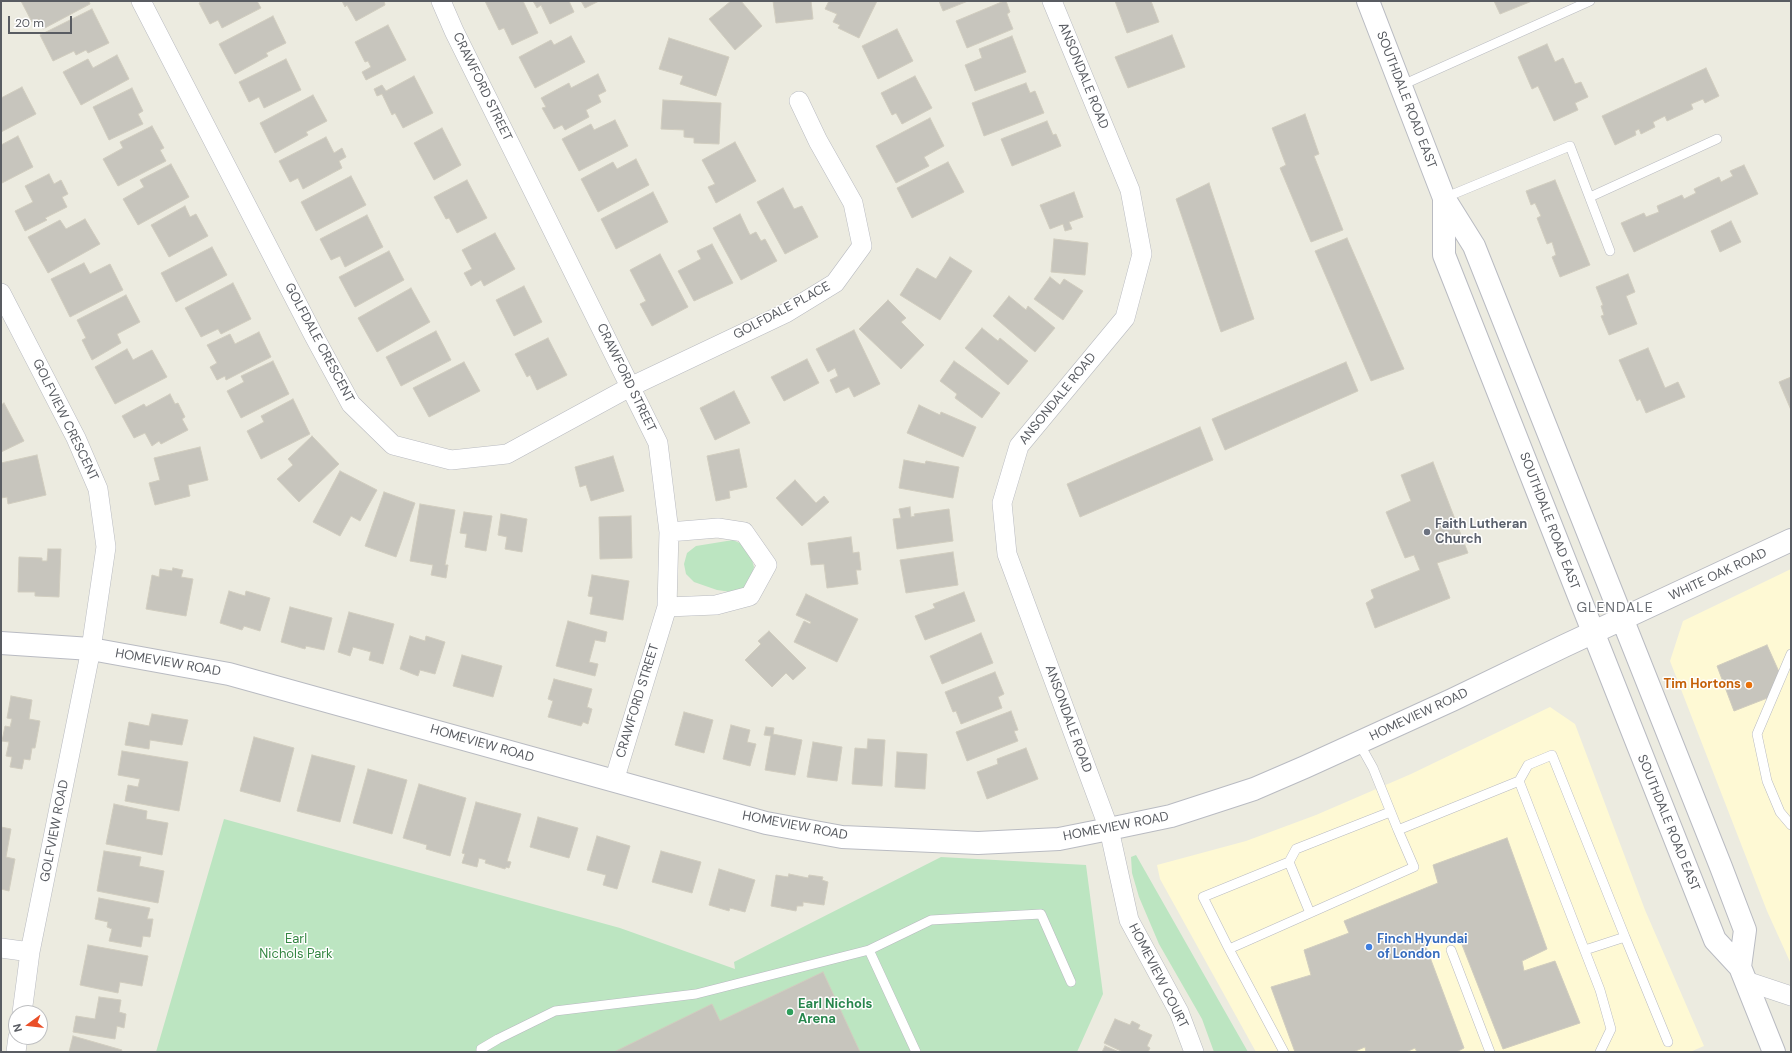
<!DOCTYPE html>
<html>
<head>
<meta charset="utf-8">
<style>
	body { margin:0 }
	#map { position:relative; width:1792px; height:1053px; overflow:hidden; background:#ecebe0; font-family:"DM Sans",sans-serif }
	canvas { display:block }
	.frame { position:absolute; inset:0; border:2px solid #595c62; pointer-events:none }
	.north { position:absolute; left:8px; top:1005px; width:40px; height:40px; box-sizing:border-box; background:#fff; border:1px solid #bdbec0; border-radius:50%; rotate:255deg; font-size:11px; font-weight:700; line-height:16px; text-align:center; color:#595c62 }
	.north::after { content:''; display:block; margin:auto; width:14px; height:18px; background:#ea4f28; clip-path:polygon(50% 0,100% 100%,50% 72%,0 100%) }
	.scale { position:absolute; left:8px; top:16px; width:64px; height:18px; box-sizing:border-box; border:2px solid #595c62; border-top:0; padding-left:5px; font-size:12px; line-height:14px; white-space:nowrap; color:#595c62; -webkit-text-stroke:3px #fff; paint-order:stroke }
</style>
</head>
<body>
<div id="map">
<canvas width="1792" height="1053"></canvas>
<div class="frame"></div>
<div class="north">N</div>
<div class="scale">20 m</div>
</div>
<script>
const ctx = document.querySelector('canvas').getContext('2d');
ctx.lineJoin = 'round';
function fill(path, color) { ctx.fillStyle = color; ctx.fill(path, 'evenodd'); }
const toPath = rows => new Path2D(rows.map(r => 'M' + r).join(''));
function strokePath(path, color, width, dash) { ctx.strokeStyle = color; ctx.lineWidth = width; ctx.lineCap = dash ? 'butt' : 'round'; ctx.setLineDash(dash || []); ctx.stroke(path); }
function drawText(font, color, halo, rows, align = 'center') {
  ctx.font = font + ' "DM Sans",sans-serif'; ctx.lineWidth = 3; ctx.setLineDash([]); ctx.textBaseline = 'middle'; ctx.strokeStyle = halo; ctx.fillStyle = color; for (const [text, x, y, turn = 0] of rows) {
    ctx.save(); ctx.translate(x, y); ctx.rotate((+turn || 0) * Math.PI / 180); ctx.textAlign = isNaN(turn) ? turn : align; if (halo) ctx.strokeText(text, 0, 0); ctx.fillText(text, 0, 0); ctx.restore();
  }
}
const commercial = toPath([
	[1791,569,1791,964,1767,911,1670,661,1683,621],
	[1550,707,1575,724,1645,910,1704,1046,1690,1052,1256,1052,1160,879,1157,865,1246,841,1316,815,1411,774]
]);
const green = toPath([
	[733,540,744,545,750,553,754,567,750,580,743,589,731,592,717,590,694,582,686,574,684,564,687,553,696,546],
	[224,819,620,928,735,969,734,962,941,857,1086,865,1103,994,1077,1052,156,1052],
	[1136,855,1248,1052,1214,1052,1202,1019,1159,944,1139,897,1132,873,1131,857]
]);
const building = toPath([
	[21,1,89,1,90,4,43,29,38,19,32,22,21,1],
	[204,1,257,1,261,8,222,28,218,20,210,24,199,3,204,1],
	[342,1,384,1,385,5,356,21,347,5,345,7,342,1],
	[485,1,523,1,538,33,512,45,504,28,499,30,485,1],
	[533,1,569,1,574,12,550,24,541,5,537,8,533,1],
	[581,1,599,1,585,8,581,1],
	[731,1,741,1,762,26,735,50,709,19,731,1],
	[773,1,811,1,813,19,776,23,773,1],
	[829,1,877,1,859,38,838,28,840,25,833,22,837,14,825,9,829,1],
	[939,1,968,1,943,11,939,1],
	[1004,1,1006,1,1010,12,1007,14,1013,29,967,48,956,21,1004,1],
	[1115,1,1151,1,1159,22,1127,33,1115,1],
	[1494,1,1532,1,1500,14,1494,1],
	[92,9,109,43,88,53,86,50,76,55,74,51,53,61,40,35,92,9],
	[273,16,286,43,266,53,268,56,235,74,219,44,273,16],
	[388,25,406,60,366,80,362,72,371,67,368,61,365,62,355,42,388,25],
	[897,29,913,61,878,79,862,46,897,29],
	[1172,35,1185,67,1128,88,1115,57,1172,35],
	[571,36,585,62,535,88,519,57,551,40,554,45,571,36],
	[1012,36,1026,72,975,91,965,65,982,58,979,49,1012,36],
	[669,38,729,57,716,96,680,84,683,76,659,69,669,38],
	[1547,44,1555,62,1563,58,1575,84,1581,82,1588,97,1575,103,1578,110,1554,121,1538,86,1532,89,1518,57,1547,44],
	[117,55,129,79,81,105,63,72,88,59,93,68,117,55],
	[286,59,301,90,264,108,259,97,249,102,239,82,286,59],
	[1706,68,1719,96,1705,103,1703,99,1691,104,1693,109,1667,121,1665,116,1653,122,1655,127,1641,134,1639,129,1635,131,1636,135,1615,145,1602,116,1706,68],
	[598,74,606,91,598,95,601,102,586,110,589,117,565,130,562,125,554,129,542,108,546,107,541,98,569,83,571,88,598,74],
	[414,76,433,113,403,128,395,113,392,115,382,94,377,96,374,89,382,85,386,91,414,76],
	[915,76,932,108,902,124,896,113,892,115,881,93,915,76],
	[1026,83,1030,93,1035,91,1044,113,984,136,972,103,1026,83],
	[22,87,36,114,1,132,1,98,22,87],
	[132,88,143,111,138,114,143,124,109,140,93,107,132,88],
	[313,95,327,121,306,132,308,135,275,153,260,123,313,95],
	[663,100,721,103,719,144,694,143,694,138,684,137,684,130,661,129,663,100],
	[1305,114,1319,154,1314,156,1343,230,1311,242,1280,168,1286,165,1272,128,1305,114],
	[930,118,944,146,924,157,929,166,896,183,876,146,930,118],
	[615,120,628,146,579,171,562,139,591,124,594,130,615,120],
	[1047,121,1053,135,1056,134,1061,146,1012,166,1001,139,1047,121],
	[152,126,164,148,160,150,166,161,118,186,103,159,123,148,120,142,152,126],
	[442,128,461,165,434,180,414,143,442,128],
	[18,136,33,167,2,183,1,145,18,136],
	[326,137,334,153,342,148,346,157,339,161,342,168,303,189,298,178,290,182,279,161,326,137],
	[735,142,756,181,716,203,708,187,715,184,702,160,735,142],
	[636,159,649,185,598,212,581,179,613,162,617,169,636,159],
	[948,162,964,192,912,218,897,188,948,162],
	[171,164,189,197,138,225,123,199,144,187,140,180,171,164],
	[1744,165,1758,194,1634,252,1621,223,1644,213,1646,217,1659,212,1657,206,1682,195,1684,199,1696,193,1694,189,1719,177,1721,182,1733,176,1730,171,1744,165],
	[49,174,54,184,61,180,68,194,62,197,67,207,45,218,47,220,25,231,15,211,33,202,25,186,49,174],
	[351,176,366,205,316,231,301,202,351,176],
	[467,180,487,218,457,233,449,218,446,219,434,197,467,180],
	[1555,180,1590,265,1560,277,1552,257,1556,255,1552,242,1547,244,1537,218,1541,216,1535,203,1531,205,1526,191,1555,180],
	[1209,183,1254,319,1221,332,1176,199,1209,183],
	[783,188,794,209,802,206,818,237,785,254,757,202,783,188],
	[653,192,668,222,616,249,601,219,653,192],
	[1074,192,1083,217,1069,222,1072,229,1065,231,1063,224,1050,229,1040,205,1074,192],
	[185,206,190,217,196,214,208,236,169,257,151,225,185,206],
	[740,214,750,235,756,232,761,241,765,239,777,261,741,280,713,228,740,214],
	[367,215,383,247,345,267,340,256,331,260,320,239,367,215],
	[85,219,100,244,48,273,28,237,60,220,66,229,85,219],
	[1731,221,1741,242,1720,252,1711,231,1731,221],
	[495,233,515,269,484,286,481,280,471,286,464,273,472,269,462,250,495,233],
	[1347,238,1404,369,1371,381,1315,251,1347,238],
	[1054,239,1088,243,1085,275,1051,272,1054,239],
	[712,244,733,283,694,301,678,271,701,259,697,251,712,244],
	[212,247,227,275,176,302,161,273,212,247],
	[389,251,404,280,355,307,339,277,389,251],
	[660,254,688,307,652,326,640,304,646,301,630,270,660,254],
	[950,257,972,271,940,320,900,295,917,268,936,279,950,257],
	[84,263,90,274,110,264,123,290,70,317,51,279,84,263],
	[1628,274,1635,292,1626,296,1637,324,1609,335,1601,316,1604,315,1601,306,1603,305,1596,287,1628,274],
	[1050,277,1060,285,1064,279,1083,291,1063,320,1034,299,1050,277],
	[233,283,251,319,221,334,218,329,201,337,185,308,233,283],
	[524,286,542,322,514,336,496,300,524,286],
	[411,288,430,322,377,352,358,318,411,288],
	[126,295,140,322,117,334,121,343,92,360,82,340,86,338,77,320,126,295],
	[1009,296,1026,310,1028,306,1055,328,1035,352,993,316,1009,296],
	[888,300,906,318,901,322,924,345,901,369,859,329,888,300],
	[982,328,998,341,1000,338,1028,361,1008,385,965,348,982,328],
	[854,330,880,384,854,397,849,387,836,393,830,380,838,376,835,368,828,372,816,349,854,330],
	[436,331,451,360,401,386,386,357,436,331],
	[259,332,271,357,226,380,225,376,217,380,210,367,217,363,207,345,230,334,235,344,259,332],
	[548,338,567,375,537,390,530,375,527,377,515,354,548,338],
	[1648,348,1665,388,1678,382,1685,397,1646,413,1640,399,1637,401,1619,360,1648,348],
	[127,349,133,360,152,350,167,377,115,404,95,367,127,349],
	[807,359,819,383,784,401,771,377,807,359],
	[273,361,289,394,241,418,227,391,244,382,241,376,273,361],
	[954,361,1000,393,982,418,955,398,957,394,940,381,954,361],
	[464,362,480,391,429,417,413,388,464,362],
	[1346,362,1358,391,1225,450,1212,419,1346,362],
	[1791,377,1791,410,1779,382,1791,377],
	[734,391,750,423,715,440,700,408,734,391],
	[170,394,175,404,178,403,185,417,182,419,188,430,161,444,159,441,152,446,145,433,134,438,122,416,144,404,146,407,170,394],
	[293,399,310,434,261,459,247,431,264,422,261,416,293,399],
	[4,403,24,441,1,452,1,405,4,403],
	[919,405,940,415,941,412,976,427,963,457,907,433,919,405],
	[1200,427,1213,460,1080,517,1067,484,1200,427],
	[312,436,339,464,299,502,277,479,293,465,288,459,312,436],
	[200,447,208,480,188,485,190,496,155,505,149,483,160,480,154,458,200,447],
	[739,449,747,487,729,491,730,498,716,501,707,456,739,449],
	[37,455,46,495,8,504,7,497,1,498,1,463,37,455],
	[613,456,624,491,591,501,586,485,580,487,575,467,613,456],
	[904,460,925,464,926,461,959,467,953,498,899,488,904,460],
	[1433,462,1468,553,1437,563,1450,598,1375,628,1366,603,1374,598,1371,590,1420,570,1414,555,1405,558,1386,512,1411,501,1401,475,1433,462],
	[340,471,377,490,360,521,351,516,340,536,313,522,340,471],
	[795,480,816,503,824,496,829,502,802,526,776,498,795,480],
	[384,492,415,503,396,557,365,546,384,492],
	[420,504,455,510,445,565,448,565,446,578,431,575,433,565,410,561,420,504],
	[910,507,911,517,915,516,914,514,949,509,953,541,897,549,893,519,901,518,899,509,910,507],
	[464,512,492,516,486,551,465,547,467,534,460,533,464,512],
	[501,514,527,519,522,552,505,549,507,537,498,535,501,514],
	[631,516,632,558,600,559,599,517,631,516],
	[851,537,853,553,859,552,861,570,856,570,858,584,827,588,824,564,811,565,808,543,851,537],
	[48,549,61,549,59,597,35,596,35,592,18,592,19,557,42,558,42,561,47,561,48,549],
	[953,552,958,585,906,593,900,560,953,552],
	[173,568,183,570,181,577,193,579,186,616,146,609,152,575,159,577,160,569,172,571,173,568],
	[592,575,629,581,623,620,590,614,593,597,588,596,592,575],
	[229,591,245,596,246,591,270,598,260,631,244,626,242,630,220,623,229,591],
	[964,592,975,621,925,640,915,616,935,608,933,604,964,592],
	[806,594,858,619,837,662,794,642,804,621,810,624,811,622,796,615,806,594],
	[290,607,332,618,324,650,306,646,305,649,281,642,290,607],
	[349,612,394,624,383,664,369,660,371,652,353,647,350,656,338,652,349,612],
	[568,621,607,632,605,642,595,640,589,662,598,664,595,676,556,666,568,621],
	[769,631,806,668,793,680,786,673,772,687,745,660,761,644,758,641,769,631],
	[981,633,993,663,942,684,930,656,981,633],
	[410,636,425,641,426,636,445,642,435,674,420,670,418,676,400,669,410,636],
	[1767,645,1780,674,1770,697,1734,711,1717,666,1767,645],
	[462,655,502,666,493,697,453,686,462,655],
	[995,672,1004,694,998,697,1002,708,961,724,956,711,953,712,945,692,995,672],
	[554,679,592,689,587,707,592,709,588,724,583,722,581,726,548,717,553,701,548,699,554,679],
	[11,696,32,700,29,719,40,721,35,748,32,748,30,760,24,759,22,769,10,767,12,757,6,756,9,742,2,741,5,726,10,727,12,719,7,718,11,696],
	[1011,711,1018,730,1014,731,1018,741,967,761,956,732,1011,711],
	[684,712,713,720,704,753,675,745,684,712],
	[152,714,188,720,182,745,150,740,149,749,125,745,129,722,149,726,152,714],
	[731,725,750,730,747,742,756,744,750,766,723,759,731,725],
	[766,727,774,728,773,734,802,740,795,775,765,770,771,736,764,735,766,727],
	[254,737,294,748,280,802,240,791,254,737],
	[868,739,885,740,882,786,852,784,855,748,867,749,868,739],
	[813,742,842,747,837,781,807,777,813,742],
	[1026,748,1038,779,987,799,977,772,998,764,997,759,1026,748],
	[122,751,188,762,179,811,125,801,128,785,138,787,140,779,118,775,122,751],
	[897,752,927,754,925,789,895,787,897,752],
	[312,755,355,766,340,822,297,811,312,755],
	[368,769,407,780,392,834,353,823,368,769],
	[419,784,466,798,450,856,426,849,427,845,403,838,419,784],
	[476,802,521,814,507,861,511,862,509,868,506,867,505,869,485,863,486,860,479,858,477,867,462,863,465,854,462,853,476,802],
	[114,804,147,811,146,819,168,823,162,855,106,844,114,804],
	[538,817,578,828,569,858,530,847,538,817],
	[1,827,11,829,6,857,15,859,9,891,1,889,1,827],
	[597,836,630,846,617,889,603,885,606,875,587,870,597,836],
	[1507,838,1547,949,1522,961,1524,971,1555,961,1580,1023,1503,1049,1457,932,1425,944,1464,1048,1456,1052,1417,1052,1415,1048,1406,1052,1366,1052,1365,1047,1353,1052,1295,1052,1271,987,1311,975,1304,950,1349,933,1344,921,1438,883,1433,865,1507,838],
	[104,851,141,857,139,866,164,871,158,903,97,891,104,851],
	[661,851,701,862,692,893,652,882,661,851],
	[719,869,755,880,745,912,730,908,729,911,709,905,719,869],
	[789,874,808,878,809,875,823,877,822,880,828,882,824,905,803,902,803,906,797,906,796,911,771,906,776,875,788,877,789,874],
	[99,898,150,908,147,919,153,919,150,937,143,936,141,947,109,941,112,929,107,927,108,922,95,919,99,898],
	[88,945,148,956,142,986,120,982,118,993,80,985,88,945],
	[823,972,860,1052,614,1052,712,1004,720,1021,823,972],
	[99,997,121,1000,119,1012,126,1014,124,1028,117,1026,115,1039,73,1032,76,1016,95,1019,99,997],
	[1115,1019,1130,1025,1132,1021,1140,1025,1138,1029,1152,1035,1147,1046,1150,1048,1148,1052,1123,1052,1104,1043,1115,1019],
	[73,1036,122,1050,121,1052,69,1052,73,1036],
	[1105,1046,1119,1052,1102,1052,1105,1046]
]);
const lane = toPath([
	[1400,86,1590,1],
	[1590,197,1717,139],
	[1444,198,1570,146,1610,251],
	[1791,654,1757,734,1767,781,1780,812,1791,825],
	[1359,743,1373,768,1398,830,1519,781,1600,990,1611,1029,1600,1052],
	[1519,781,1528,765,1552,755,1625,937,1585,950],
	[1390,812,1296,849,1289,862,1203,897,1229,949,1414,867,1398,830],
	[1289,862,1310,913],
	[1625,937,1668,1042],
	[1229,949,1284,1052],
	[1451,950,1490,1052],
	[481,1052,481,1049,498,1039,555,1011,696,994,869,950],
	[916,1052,869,950,931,920,1041,914,1071,982]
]);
const street = toPath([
	[141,1,314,336,351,404,393,445,451,460,507,454,630,387,786,313,835,283,862,246,853,203,818,141,799,101],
	[441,1,454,31,658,443,669,532,667,607,614,781],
	[1052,1,1130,190,1142,254,1125,318,1019,446,1002,503,1007,554,1109,829,1129,920,1179,1012,1194,1052],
	[1,293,76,438,98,489,106,547,91,649,30,952,22,1013],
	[667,607,716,605,750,596,767,565,744,532,718,528,669,532],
	[1,948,30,952],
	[1746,981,1791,996],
	[16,1052,18,1037]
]);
const secondary = toPath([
	[1368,1,1444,198,1474,246,1721,867,1745,930,1740,967],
	[1444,198,1444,255,1715,940,1740,967,1774,1052],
	[1,643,91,649,229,674,766,823,842,837,978,843,1059,839,1109,829,1171,816,1254,789,1305,767,1452,700,1564,646,1791,540]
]);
const markers = [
	[1427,532,4,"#6b7280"],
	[1749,685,4,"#e8710a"],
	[1369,947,4,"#3f7fe0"],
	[790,1012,4,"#2e9e5b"]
];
const streetNames = [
	["ANSONDALE ROAD",1083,76,68],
	["CRAWFORD STREET",482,87,64],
	["SOUTHDALE ROAD EAST",1406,100,69],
	["GOLFDALE PLACE",782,311,-28],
	["GOLFDALE CRESCENT",319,343,62],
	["CRAWFORD STREET",626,378,64],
	["ANSONDALE ROAD",1058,399,-51],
	["GOLFVIEW CRESCENT",65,420,64],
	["SOUTHDALE ROAD EAST",1549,521,69],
	["WHITE OAK ROAD",1718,575,-25],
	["HOMEVIEW ROAD",168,663,10],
	["CRAWFORD STREET",638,701,-73],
	["HOMEVIEW ROAD",1419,715,-25],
	["ANSONDALE ROAD",1068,719,70],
	["HOMEVIEW ROAD",482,744,16],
	["SOUTHDALE ROAD EAST",1668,823,68],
	["HOMEVIEW ROAD",795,826,11],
	["HOMEVIEW ROAD",1116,827,-11],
	["GOLFVIEW ROAD",55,831,-79],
	["HOMEVIEW COURT",1158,976,63]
];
const worshipNames = [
	["Faith Lutheran",1435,525],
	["Church",1435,540]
];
const foodNames = [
	["Tim Hortons",1741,685]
];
const parkNames = [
	["Earl",296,940],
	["Nichols Park",296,955]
];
const shopNames = [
	["Finch Hyundai",1377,940],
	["of London",1377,955]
];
const leisureNames = [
	["Earl Nichols",798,1005],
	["Arena",798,1020]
];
const neighbourhoodNames = [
	["GLENDALE",1615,608]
];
fill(commercial, '#fef9d4');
fill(green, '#bce5c1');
fill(building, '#c7c5bd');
strokePath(building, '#d1cdbf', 1);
strokePath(lane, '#b8bac0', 10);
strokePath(street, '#b8bac0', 20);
strokePath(secondary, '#b9bbc2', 24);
strokePath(lane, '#fff', 9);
strokePath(street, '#fff', 19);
strokePath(secondary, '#fff', 22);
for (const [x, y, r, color] of markers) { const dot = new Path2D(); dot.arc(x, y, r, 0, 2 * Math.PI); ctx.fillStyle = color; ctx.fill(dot); strokePath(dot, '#fff', 1.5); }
drawText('13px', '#595c62', '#fff', streetNames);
drawText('bold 13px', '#5b616d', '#fff', worshipNames, 'left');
drawText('bold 13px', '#c56008', '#fff', foodNames, 'right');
drawText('13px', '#348642', '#fff', parkNames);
drawText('bold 13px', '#366cbe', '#fff', shopNames, 'left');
drawText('bold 13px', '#27864d', '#fff', leisureNames, 'left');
ctx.letterSpacing = '1px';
drawText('14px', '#6a6e74', '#fff', neighbourhoodNames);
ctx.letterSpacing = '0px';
</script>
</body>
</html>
